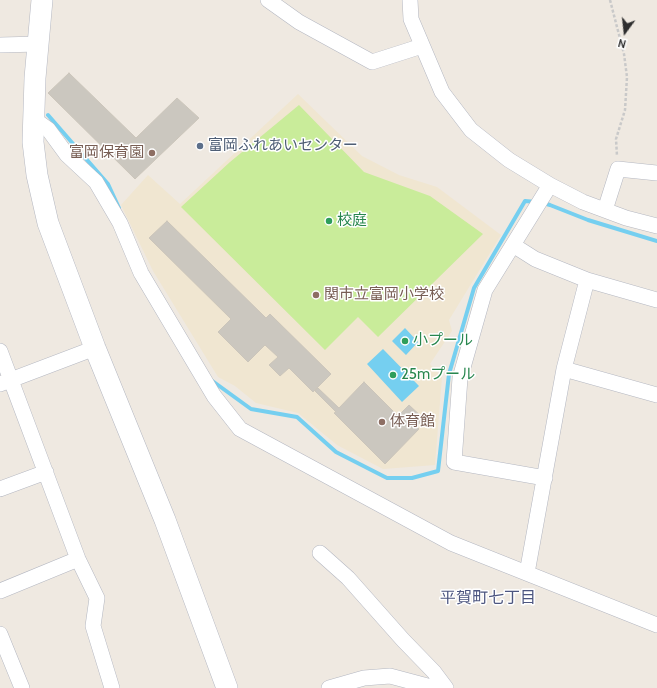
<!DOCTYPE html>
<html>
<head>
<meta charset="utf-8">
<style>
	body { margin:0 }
	#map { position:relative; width:657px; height:688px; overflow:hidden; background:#efe9e1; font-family:Cabin,sans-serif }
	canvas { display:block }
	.north { position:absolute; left:605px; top:12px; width:40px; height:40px; -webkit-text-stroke:3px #fff; paint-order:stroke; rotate:195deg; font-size:11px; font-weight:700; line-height:16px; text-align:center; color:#2e2e2e }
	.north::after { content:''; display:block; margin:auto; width:14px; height:18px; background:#2e2e2e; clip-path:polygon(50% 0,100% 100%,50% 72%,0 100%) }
</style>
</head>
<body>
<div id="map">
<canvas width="657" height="688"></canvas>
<div class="north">N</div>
</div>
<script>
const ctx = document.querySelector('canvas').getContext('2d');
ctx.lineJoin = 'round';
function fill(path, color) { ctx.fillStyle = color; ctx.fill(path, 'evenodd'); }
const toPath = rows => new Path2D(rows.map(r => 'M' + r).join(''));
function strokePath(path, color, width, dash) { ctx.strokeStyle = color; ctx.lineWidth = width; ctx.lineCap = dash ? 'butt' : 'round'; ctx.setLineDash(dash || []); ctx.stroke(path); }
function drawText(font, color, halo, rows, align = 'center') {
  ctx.font = font + ' Cabin,"Noto Sans JP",sans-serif'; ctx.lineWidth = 3; ctx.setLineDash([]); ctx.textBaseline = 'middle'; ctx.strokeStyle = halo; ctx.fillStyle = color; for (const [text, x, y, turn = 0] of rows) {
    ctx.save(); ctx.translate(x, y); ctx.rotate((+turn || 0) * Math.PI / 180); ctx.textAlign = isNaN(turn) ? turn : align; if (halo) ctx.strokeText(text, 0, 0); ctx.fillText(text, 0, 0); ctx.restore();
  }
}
const education = toPath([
	[298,94,362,156,399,175,437,187,501,235,449,320,452,331,430,364,442,377,435,465,383,469,337,445,298,413,256,403,235,386,218,377,153,271,121,205,148,175,180,204]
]);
const pitch = toPath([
	[299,105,364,172,430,196,483,234,378,337,358,317,325,350,181,207,230,162]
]);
const water = toPath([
	[405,328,418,342,406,355,392,341],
	[383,349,419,386,402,402,367,364]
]);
const stream = toPath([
	[48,115,108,184,119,208],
	[543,203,550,205,588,220,657,241],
	[211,380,251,409,297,417,336,452,387,478,412,478,438,471,449,374,474,288,525,201,536,202]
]);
const building = toPath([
	[69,73,136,138,177,98,199,118,135,179,48,93,69,73],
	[167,221,266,318,270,314,331,374,313,392,289,368,280,376,269,365,278,357,265,345,248,362,218,332,231,319,149,238,167,221],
	[364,382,398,416,409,405,424,419,416,426,419,429,385,464,334,413,336,412,315,391,318,388,339,408,364,382]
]);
const path = toPath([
	[610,0,624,54,627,77,625,110,616,139,617,156]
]);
const street = toPath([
	[268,0,299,22,372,62,422,46],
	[410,0,411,19,442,92,471,130,509,160,550,185,583,202,626,218,657,226],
	[0,45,39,44],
	[34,119,48,129,67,155,96,182,120,223,141,273,214,396,240,429,451,543,657,625],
	[605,210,618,169,657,173],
	[513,245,535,259,587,280,657,300],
	[0,351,78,559,97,598,93,626,112,688],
	[564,369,657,395],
	[0,384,95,348],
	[545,478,454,462,460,378,485,290,550,185],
	[0,489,46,472],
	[320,553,348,578,403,640,434,672,446,688],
	[527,573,564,369,587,280],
	[0,591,78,559],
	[0,634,22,688],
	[329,688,364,678,390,676,435,688]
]);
const secondary = toPath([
	[42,0,35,78,33,142,37,175,48,223,95,348,165,520,227,688]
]);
const markers = [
	[200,146,4,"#5c6f8a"],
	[152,153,4,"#8d6e63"],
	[329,221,4,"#2e9e5b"],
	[316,295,4,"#8d6e63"],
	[405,341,4,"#2e9e5b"],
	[393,375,4,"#2e9e5b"],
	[382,422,4,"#8d6e63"]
];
const serviceNames = [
	["富岡ふれあいセンター",208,146]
];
const educationNames = [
	["富岡保育園",144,153,"right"],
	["関市立富岡小学校",324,295],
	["体育館",390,422]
];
const leisureNames = [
	["校庭",337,221],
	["小プール",413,341],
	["25mプール",401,375]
];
const neighbourhoodNames = [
	["平賀町七丁目",488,598]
];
fill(education, '#f0e6d1');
fill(pitch, '#c9ec9a');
fill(water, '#75cff0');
strokePath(stream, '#75cff0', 4);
fill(building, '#cbc7bf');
strokePath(building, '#cbc5ba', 1);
strokePath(street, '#b4b7c1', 16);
strokePath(secondary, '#b4b7c1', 22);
strokePath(path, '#c9c9c9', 2.5, [3, 2]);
strokePath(street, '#fff', 15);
strokePath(secondary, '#fff', 21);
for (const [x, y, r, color] of markers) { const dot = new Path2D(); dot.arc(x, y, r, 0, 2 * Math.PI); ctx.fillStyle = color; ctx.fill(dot); strokePath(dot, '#fff', 1.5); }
drawText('15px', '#4e5e75', '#fff', serviceNames, 'left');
drawText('15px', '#785e54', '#fff', educationNames, 'left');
drawText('15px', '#27864d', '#fff', leisureNames, 'left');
drawText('16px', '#4d5680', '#fff', neighbourhoodNames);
</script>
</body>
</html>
